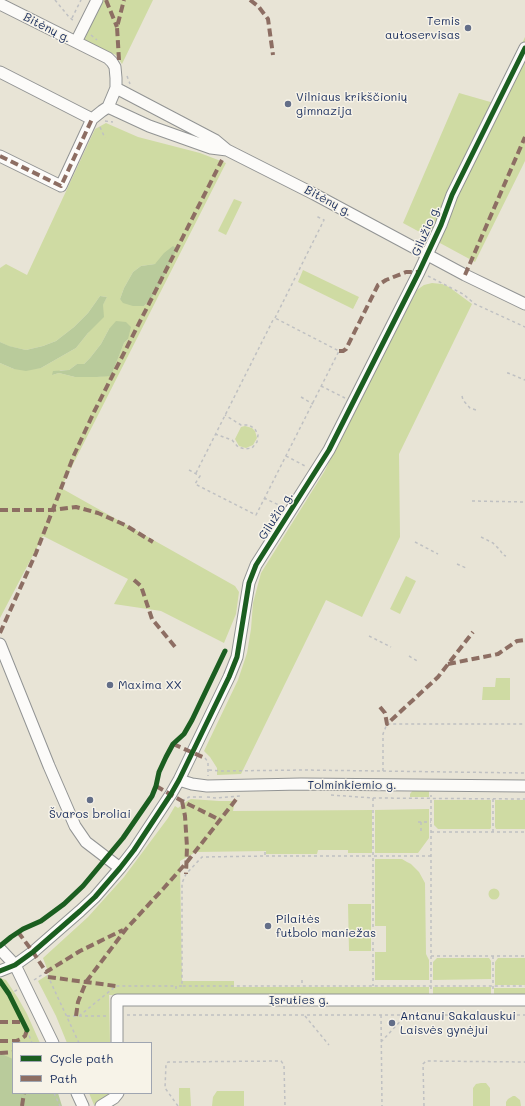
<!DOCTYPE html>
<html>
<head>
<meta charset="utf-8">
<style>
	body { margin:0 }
	#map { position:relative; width:525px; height:1106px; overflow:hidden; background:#e8e4d6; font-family:Mali,sans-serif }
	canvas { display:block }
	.legend { position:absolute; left:12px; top:1042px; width:140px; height:52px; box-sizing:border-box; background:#f7f3e8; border:1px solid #9fa5b1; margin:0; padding:5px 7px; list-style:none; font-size:12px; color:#1b2f5e }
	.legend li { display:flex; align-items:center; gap:8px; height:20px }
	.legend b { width:20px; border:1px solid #9fa5b1 }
</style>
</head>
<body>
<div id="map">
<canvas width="525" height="1106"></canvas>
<ul class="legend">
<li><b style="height:5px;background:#1b5e20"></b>Cycle path</li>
<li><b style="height:5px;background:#8d6e63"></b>Path</li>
</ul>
</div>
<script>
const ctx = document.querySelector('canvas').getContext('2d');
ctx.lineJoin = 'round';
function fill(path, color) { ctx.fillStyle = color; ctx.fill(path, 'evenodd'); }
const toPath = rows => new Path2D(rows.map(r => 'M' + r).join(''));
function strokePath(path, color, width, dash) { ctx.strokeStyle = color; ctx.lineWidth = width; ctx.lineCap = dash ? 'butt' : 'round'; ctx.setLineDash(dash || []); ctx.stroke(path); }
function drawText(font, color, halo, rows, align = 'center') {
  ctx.font = font + ' Mali,sans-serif'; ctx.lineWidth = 3; ctx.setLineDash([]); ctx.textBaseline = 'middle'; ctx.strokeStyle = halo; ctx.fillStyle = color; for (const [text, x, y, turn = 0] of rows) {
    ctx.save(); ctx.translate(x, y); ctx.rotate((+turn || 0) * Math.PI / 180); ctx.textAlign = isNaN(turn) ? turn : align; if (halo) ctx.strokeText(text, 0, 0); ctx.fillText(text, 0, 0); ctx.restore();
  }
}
const green = toPath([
	[101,0,153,0,122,64,116,55,86,41,84,38],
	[525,37,525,161,475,262,403,223,459,93,494,103],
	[106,123,138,137,200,153,226,163,61,488,235,586,239,592,236,614,224,643,161,611,114,604,128,579,43,536,0,618,0,363,14,369,41,368,76,348,88,333,107,297,100,296,88,313,74,327,56,341,43,346,26,350,8,346,0,342,0,268,6,264,27,275,95,129],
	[172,259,166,273,158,289,151,299,144,306,120,299,124,288,133,272,141,266,155,264],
	[109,329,128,339,124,343,111,375,97,377,75,377,59,373,52,375,61,370,69,370,77,364,84,364,90,358,101,344],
	[234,199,242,202,226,235,218,231],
	[303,270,359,297,353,309,298,282],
	[432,283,442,284,449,287,472,304,399,454,400,537,362,617,326,600,241,774,217,775,217,768,210,757,204,751,238,680,247,653,251,629,253,603,261,573,324,472,417,290,424,285],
	[245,426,252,428,255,431,257,438,253,445,246,448,239,446,235,439,241,427],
	[406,576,416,581,400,614,390,609],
	[496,678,510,678,510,700,482,700,483,687,495,687],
	[413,790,429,790,429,797,410,797,410,794],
	[191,799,219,801,235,801,233,811,372,810,372,853,348,853,348,850,318,850,317,854,266,854,266,851,196,852,180,861,182,981,234,981,234,987,429,987,429,996,109,995,110,1043,67,1043,56,1016,38,981,49,974,43,958,88,917,124,877,168,818,175,806,178,808,187,801],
	[434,800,491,800,491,828,490,829,438,829,434,825],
	[495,800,525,800,525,829,496,829,495,827],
	[429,809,429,838,418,853,375,853,375,810],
	[375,859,402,859,407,862,411,864,419,872,425,883,426,954,429,960,429,980,375,980,375,952,386,952,386,926,375,926],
	'488.5 894a5.5 5.5 0 1 1 11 0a5.5 5.5 0 1 1-11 0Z',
	[348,904,371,904,371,951,349,951],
	[437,958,489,958,491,961,491,979,433,980,433,962],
	[498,958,525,958,525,985,495,985,495,962],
	[0,978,6,980,18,998,27,1014,40,1043,13,1043,13,1059,12,1059,0,1053],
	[433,987,491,987,491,996,433,996],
	[494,988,525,988,525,996,494,996],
	[481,1083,486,1083,490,1088,490,1106,473,1106,473,1088,476,1084],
	[179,1088,190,1088,191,1106,179,1106],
	[217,1091,244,1091,244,1106,212,1106,213,1097],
	[89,1093,111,1093,111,1096,94,1105],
	[513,1096,515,1096,520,1100,521,1106,506,1106,506,1102,508,1099]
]);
const forest = toPath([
	[173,246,177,249,172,259,166,273,158,289,151,299,144,306,133,306,123,303,120,299,124,288,133,272,141,266,155,264,164,253],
	[100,296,107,297,103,305,104,317,88,333,76,348,41,368,26,371,14,369,0,363,0,342,9,346,26,350,43,346,56,341,74,327,88,313],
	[116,321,126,322,131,327,128,339,124,343,111,376,97,377,75,377,59,373,52,375,53,371,69,370,77,364,84,364,90,358,101,344,109,329],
	[0,1053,13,1059,13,1093,58,1093,62,1106,0,1106]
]);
const path = toPath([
	[55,0,69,17,75,22],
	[72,18,81,0],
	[91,35,97,40],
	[127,76,130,84],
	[105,121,113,122],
	[100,127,105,138],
	[428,276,463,294,475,304,525,327],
	[507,373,508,373,525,380],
	[321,386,345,398],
	[462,396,463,400,470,408,476,410],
	[301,397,313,404],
	[215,434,232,440,238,447,245,449,252,448,257,442,258,435,255,429,249,425,241,425,225,415],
	[286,456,307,467],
	[189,470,200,476,195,484,256,515,339,351,275,318],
	[196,473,273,320,275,318,324,220,316,216],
	[264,498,281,506],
	[472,501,525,502],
	[481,537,493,543,500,550,503,555,506,556],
	[415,542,438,554],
	[457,564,466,568],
	[369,636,391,647],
	[409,656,419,662],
	[205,758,208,762,208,776],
	[209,770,220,771,304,770,525,773],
	[383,771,383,734,387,724,525,724],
	[331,795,373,798,525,799],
	[207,797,216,798,241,796],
	[373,798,373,986],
	[493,799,493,832],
	[182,801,189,797,203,797],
	[418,822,431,822],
	[421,822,421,834],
	[431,832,525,832],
	[265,852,265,856],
	[431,856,265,856,202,857,186,874,182,883,182,986,525,986],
	[431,956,525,956],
	[493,956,493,990],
	[34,980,46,972,79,1043],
	[302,980,302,986],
	[176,989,176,986,182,986],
	[431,989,431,795],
	[9,994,17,990],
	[127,1015,525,1015],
	[381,1015,382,1106],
	[67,1016,107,1016],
	[79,1016,116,986,176,986],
	[305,1016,329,1045],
	[27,1030,32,1043],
	[381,1042,406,1015],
	[54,1093,60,1106],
	[178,1106,165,1088,166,1064,168,1062,281,1061,284,1065,285,1106],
	[424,1106,423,1064,426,1061,525,1062]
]);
const minor = toPath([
	[0,4,108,58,112,62,115,67,116,78,116,88,108,107,102,111,92,119,61,186,0,156],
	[76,42,97,0],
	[0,72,92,119],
	[116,88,215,140,227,150,314,194,465,275,525,304],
	[108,107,149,126,211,148,227,150],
	[0,644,49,766,75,826,86,842,120,868],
	[179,780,192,784,207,786,301,784,525,786],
	[0,949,15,965,53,1043],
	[0,971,15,965,33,952,80,911,95,897,120,868,134,850,171,794,179,780,229,677,237,657,249,583,256,565,329,450,419,272,441,225,452,195,525,48],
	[117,1043,117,1000,525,1000],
	[77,1093,83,1106],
	[101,1106,114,1098,118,1093]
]);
const quiet = toPath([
	[106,0,117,27],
	[250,0,258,6,268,19,273,55],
	[119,60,117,27,124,0],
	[0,156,61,186,92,119],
	[465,275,525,137],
	[339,351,343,351,346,349,378,285,386,280,406,272,419,272],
	[0,510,53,510,76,507,98,513,125,525,153,542],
	[134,580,141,586,152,619,176,648],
	[0,633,36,553,74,455,94,412,222,160],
	[448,664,498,654,517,641,525,640],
	[380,707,385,713,387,724,438,677,473,632],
	[173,744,205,758],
	[156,786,182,801,220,820],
	[182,801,185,816,187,847,186,874],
	[18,932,33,952,46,972,80,951,123,930],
	[48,977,116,986],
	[76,1016,78,1002,86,982,126,929,163,889,187,862,238,797],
	[0,1022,24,1022],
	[0,1041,16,1041,21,1039,25,1036,27,1030,26,1028],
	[32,1043,32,1042],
	[0,1053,13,1052],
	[22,1106,24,1093]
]);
const cycleway = toPath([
	[0,946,11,937,23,929,41,921,64,904,83,886,123,838,152,796,156,786,159,772,166,757,173,744,184,734,192,720,225,651],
	[0,971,15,965,33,952,80,911,95,897,120,868,134,850,171,794,179,780,229,677,237,657,249,583,256,565,329,450,419,272,441,225,452,195,525,48],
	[0,981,9,994,27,1030]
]);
const markers = [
	[468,28,4,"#636e88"],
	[288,104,4,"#636e88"],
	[110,685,4,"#636e88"],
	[90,800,4,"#636e88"],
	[268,926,4,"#636e88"],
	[392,1023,4,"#636e88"]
];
const poiNames = [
	["Temis",460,21,"right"],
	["autoservisas",460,35,"right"],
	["Vilniaus krikščionių",296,97],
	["gimnazija",296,111],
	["Maxima XX",118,685],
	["Švaros broliai",90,814,"center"],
	["Pilaitės",276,919],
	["futbolo maniežas",276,933],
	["Antanui Sakalauskui",400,1016],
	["Laisvės gynėjui",400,1030]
];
const streetNames = [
	["Bitėnų g.",47,28,27],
	["Bitėnų g.",328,201,28],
	["Gilužio g.",426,231,-67],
	["Gilužio g.",276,516,-58],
	["Tolminkiemio g.",352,785],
	["Įsruties g.",299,1000]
];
fill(green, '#cfdba3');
fill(forest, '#b9cb9b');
strokePath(minor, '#929494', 13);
strokePath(path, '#bfc0c2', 1.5, [3, 3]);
strokePath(minor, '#fcfbf9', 11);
strokePath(quiet, '#8d6e63', 4, [8, 4]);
strokePath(cycleway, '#1b5e20', 5);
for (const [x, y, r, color] of markers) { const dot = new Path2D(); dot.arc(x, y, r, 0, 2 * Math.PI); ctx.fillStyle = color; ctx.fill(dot); strokePath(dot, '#f7f3e8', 1.5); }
drawText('12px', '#1b2f5e', '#f7f3e8', poiNames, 'left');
drawText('12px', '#1b2f5e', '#f7f3e8', streetNames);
</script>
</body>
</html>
